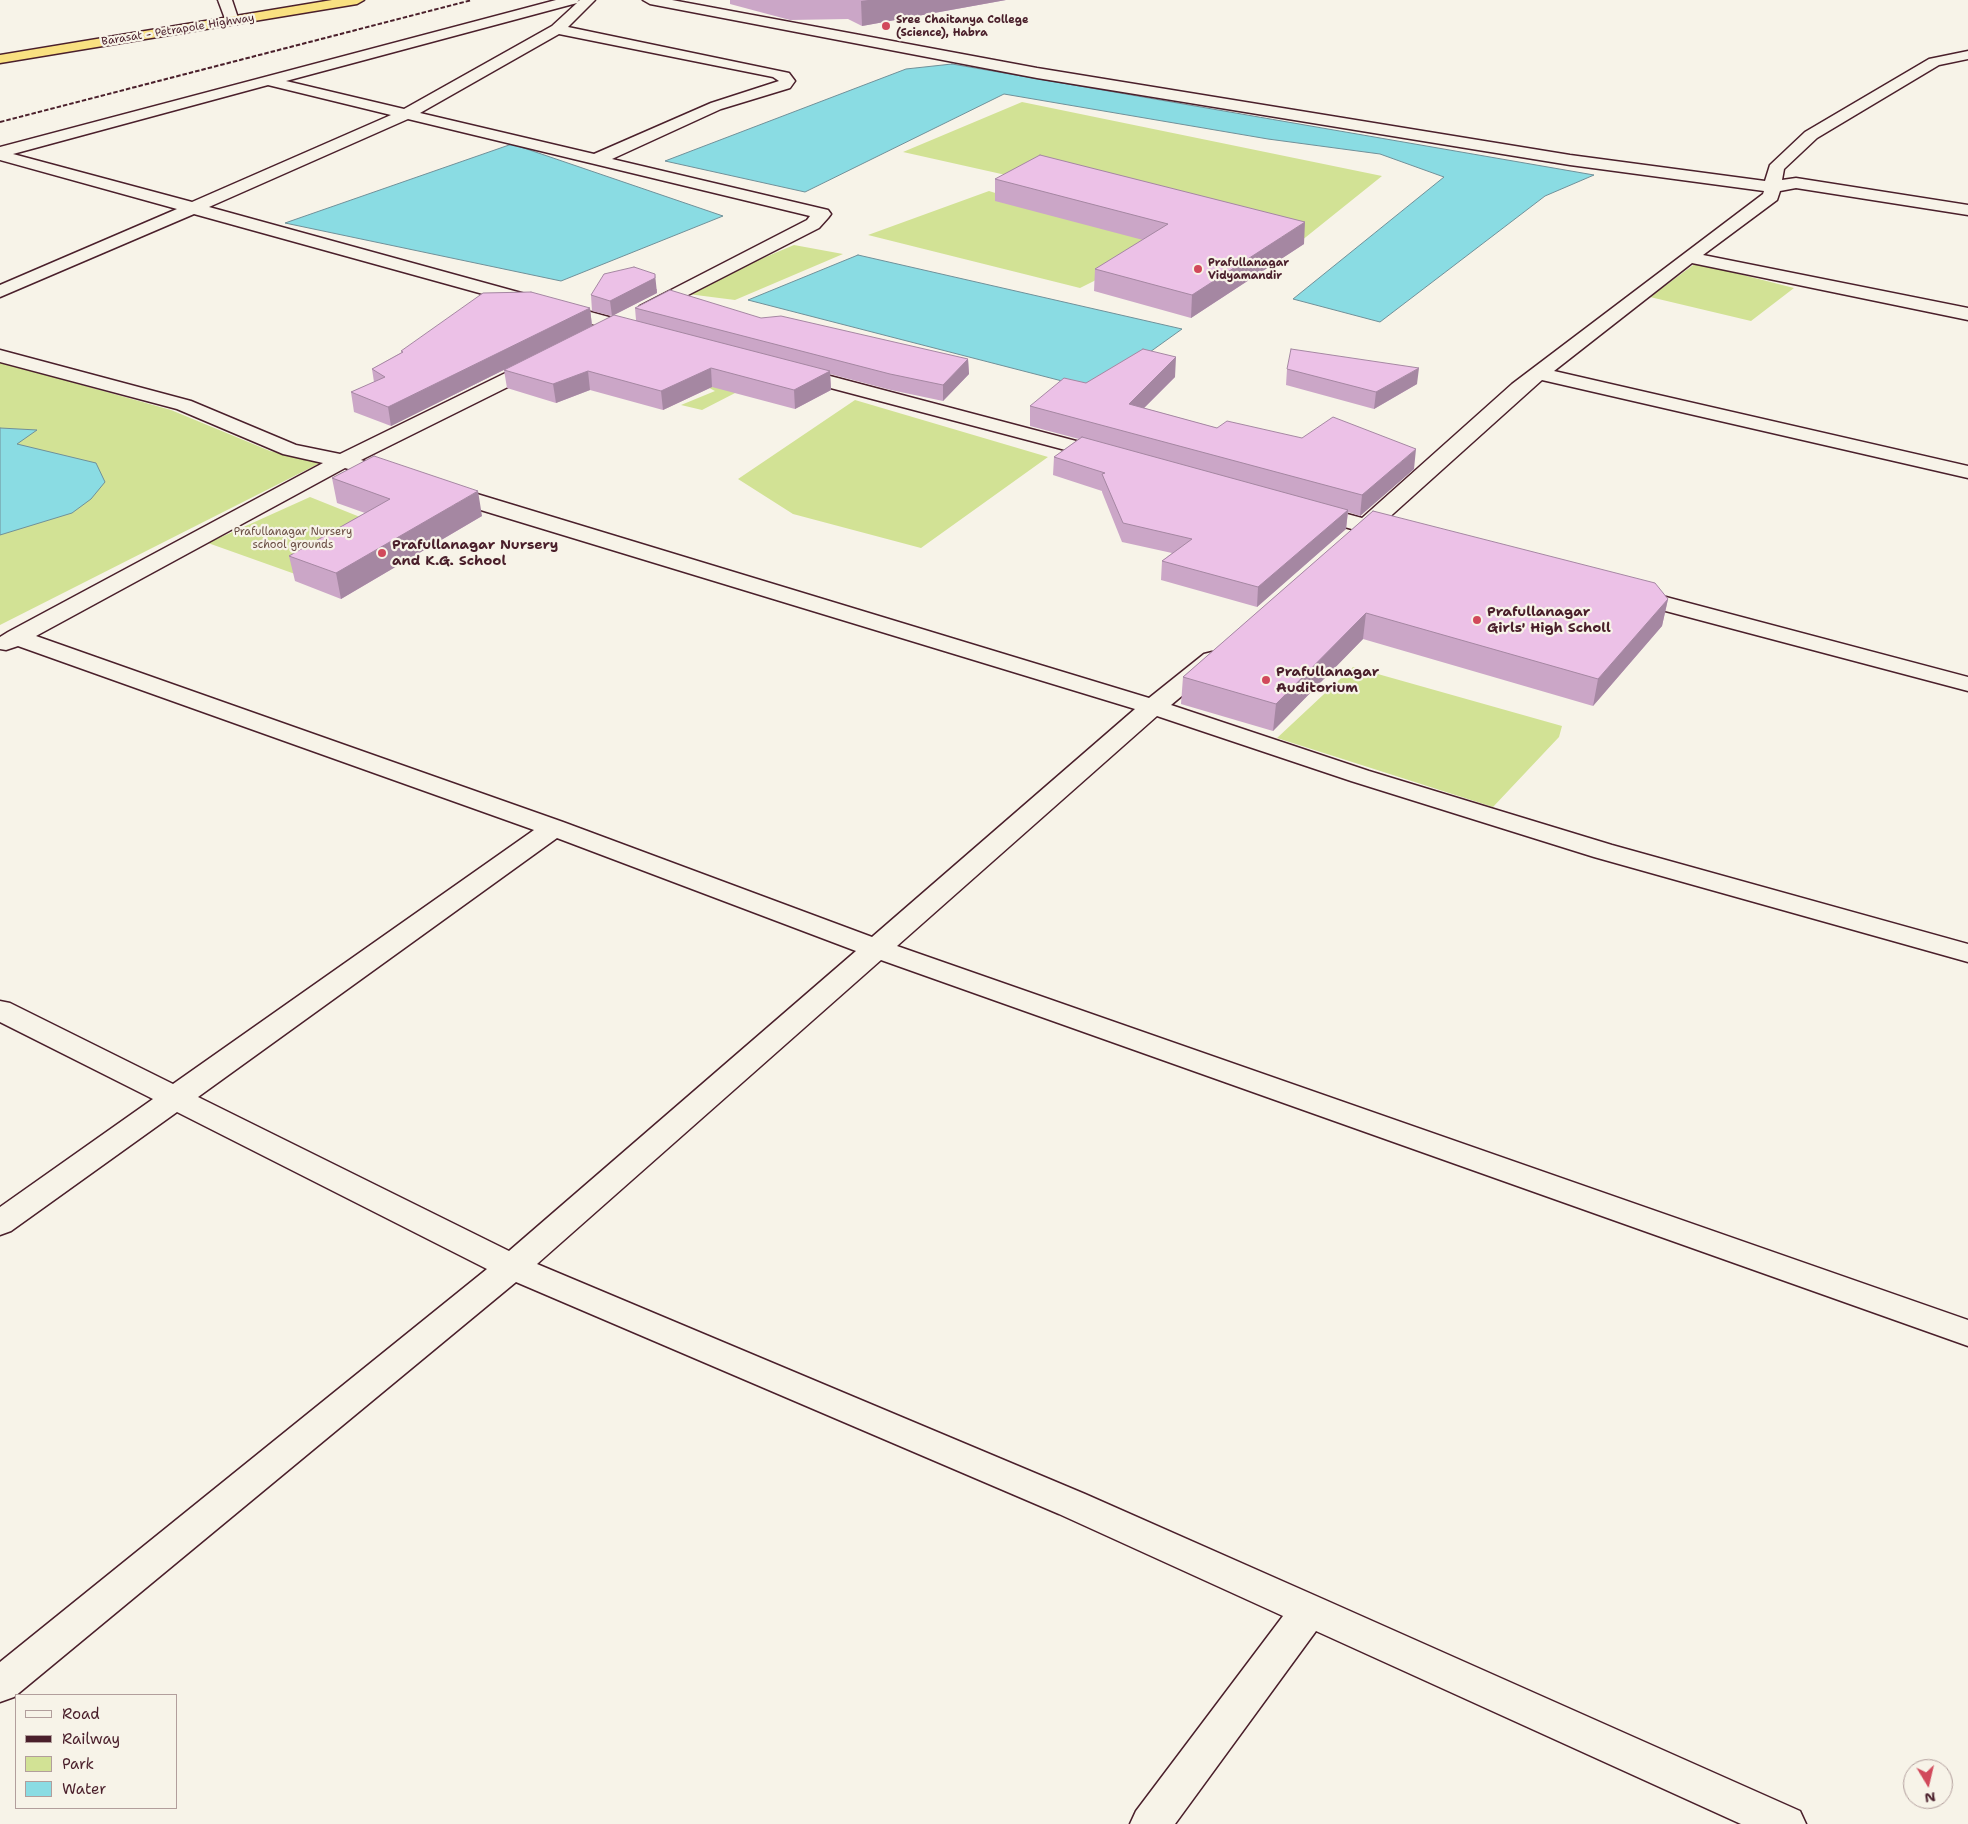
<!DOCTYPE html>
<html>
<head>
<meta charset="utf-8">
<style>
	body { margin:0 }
	#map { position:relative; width:1968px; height:1824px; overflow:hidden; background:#f7f3e8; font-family:"Shantell Sans",sans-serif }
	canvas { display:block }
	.legend { position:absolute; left:15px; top:1694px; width:162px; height:115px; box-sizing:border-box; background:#f7f3e8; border:1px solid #b29e9c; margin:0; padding:6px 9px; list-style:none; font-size:15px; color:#4a1f2b }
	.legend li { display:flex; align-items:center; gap:10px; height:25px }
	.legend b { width:25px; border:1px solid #b29e9c }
	.north { position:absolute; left:1903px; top:1759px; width:50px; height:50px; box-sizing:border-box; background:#f7f3e8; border:1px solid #b29e9c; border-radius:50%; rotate:171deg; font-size:14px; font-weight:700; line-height:20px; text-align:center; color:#4a1f2b }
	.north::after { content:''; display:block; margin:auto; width:18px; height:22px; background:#d1495b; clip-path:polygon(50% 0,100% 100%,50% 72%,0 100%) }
</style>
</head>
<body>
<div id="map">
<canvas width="1968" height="1824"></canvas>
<ul class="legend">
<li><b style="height:6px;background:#f7f3e8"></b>Road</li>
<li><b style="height:6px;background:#4a1f2b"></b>Railway</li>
<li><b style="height:14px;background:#d2e295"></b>Park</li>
<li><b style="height:14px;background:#8adce3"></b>Water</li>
</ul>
<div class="north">N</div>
</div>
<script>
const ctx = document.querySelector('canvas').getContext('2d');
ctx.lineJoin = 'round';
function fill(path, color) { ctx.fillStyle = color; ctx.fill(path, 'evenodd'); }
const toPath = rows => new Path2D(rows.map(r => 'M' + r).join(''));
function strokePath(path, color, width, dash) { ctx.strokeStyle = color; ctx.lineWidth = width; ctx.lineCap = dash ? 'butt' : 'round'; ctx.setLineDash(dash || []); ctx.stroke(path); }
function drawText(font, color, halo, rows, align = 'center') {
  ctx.font = font + ' "Shantell Sans",sans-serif'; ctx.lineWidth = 4.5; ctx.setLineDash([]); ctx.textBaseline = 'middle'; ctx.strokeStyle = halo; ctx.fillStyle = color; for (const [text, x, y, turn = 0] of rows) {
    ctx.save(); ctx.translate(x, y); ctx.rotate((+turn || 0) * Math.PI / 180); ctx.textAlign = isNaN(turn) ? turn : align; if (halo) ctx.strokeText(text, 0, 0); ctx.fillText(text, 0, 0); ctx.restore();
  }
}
const green = toPath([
	[1022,102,1382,176,1301,241,903,152],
	[989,191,1164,246,1080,288,868,235],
	[794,245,843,254,735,300,680,293],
	[1696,263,1794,288,1751,321,1650,297],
	[0,362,171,410,270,451,320,463,0,625],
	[774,373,702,410,681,405,715,391,694,380],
	[855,400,1048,457,921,548,793,514,738,479],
	[310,497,380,525,295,574,208,543],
	[1353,667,1562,726,1559,737,1493,807,1277,738]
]);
const water = toPath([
	[952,64,1594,175,1545,196,1380,322,1293,299,1444,177,1380,154,1268,139,1004,94,805,192,665,161,906,69,952,64],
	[512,144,723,216,561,281,285,223,512,144],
	[858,255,1182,329,1097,390,748,300,858,255],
	[0,428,37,430,17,444,96,463,105,482,91,499,72,513,0,535,0,428]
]);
const minor = toPath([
	[218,0,232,0,239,21,237,24,227,24,218,0],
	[556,0,579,0,577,2,580,0,595,0,568,27,789,73,795,81,790,88,721,109,612,159,828,210,831,214,828,218,819,228,647,316,640,314,638,310,640,306,807,220,810,216,408,119,209,207,645,327,647,331,645,335,631,335,194,214,0,297,0,285,177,209,0,160,0,147,556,0],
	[577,3,552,26,404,109,286,81,577,3],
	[559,34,773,77,779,81,711,103,594,154,420,113,559,34],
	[268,85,391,115,192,202,13,154,268,85],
	[643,0,672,0,1037,68,1570,155,1765,181,1770,165,1805,132,1929,59,1968,51,1968,59,1939,65,1817,138,1784,169,1782,180,1796,178,1968,205,1968,215,1796,188,1780,191,1777,200,1703,255,1968,308,1968,320,1692,263,1554,371,1968,466,1968,478,1542,380,1374,531,1366,533,1302,515,1299,510,1302,505,1310,504,1362,518,1512,384,1763,194,1764,191,1570,165,1037,78,650,4,643,0],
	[0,350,191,401,296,445,340,454,532,360,546,360,549,364,546,368,361,460,399,472,403,476,399,480,392,482,345,468,36,636,563,822,872,937,1135,709,438,497,435,492,438,487,446,486,454,487,1149,698,1204,654,1212,652,1220,654,1224,659,1220,664,1171,705,1369,771,1612,845,1968,944,1968,962,1594,857,1351,781,1157,716,897,946,1968,1320,1968,1346,881,960,537,1264,1085,1494,1323,1599,1800,1811,1806,1824,1741,1824,1316,1631,1175,1824,1130,1824,1136,1811,1283,1616,1059,1514,516,1282,14,1697,0,1702,0,1662,487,1269,177,1112,11,1231,0,1235,0,1207,153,1099,0,1022,0,1001,10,1003,173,1084,534,830,18,646,6,650,0,649,0,637,8,632,323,463,283,454,177,409,0,362,0,350],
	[557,838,856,951,509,1251,198,1097,557,838],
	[796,367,1114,451,1117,455,1114,459,1107,461,789,377,786,373,789,369,796,367],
	[1632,588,1968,677,1968,691,1624,600,1621,595,1624,590,1632,588]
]);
const highway = toPath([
	[332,0,364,0,357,4,0,63,0,55,332,0]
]);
const rail = toPath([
	[0,122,472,0]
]);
const wall = toPath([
	[730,0,1006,0,862,26,848,19,790,20,730,4],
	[995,179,1304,244,1191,318,1094,291,1095,269,1143,240,995,201],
	[657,289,657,293,612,316,592,311,591,295],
	[590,308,592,326,636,320,635,308,761,318,968,359,969,374,943,401,891,390,830,374,831,390,795,409,712,387,663,410,590,390,556,403,507,388,504,370,391,426,354,412,351,392,374,382,372,369,402,352,401,351],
	[1287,369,1417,384,1374,409,1286,385],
	[1175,377,1144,408,1217,428,1414,469,1360,516,1348,512,1346,529,1257,607,1161,580,1162,561,1172,553,1122,542,1102,492,1102,491,1053,475,1054,457,1079,439,1030,426,1030,406,1086,383],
	[332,478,482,516,341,599,295,581,289,556,365,513,337,503],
	[1373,511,1668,599,1662,626,1593,706,1363,639,1273,731,1181,704,1183,677]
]);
const shadedWall = toPath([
	[868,0,1006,0,862,26,861,1],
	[1305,222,1304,244,1191,318,1192,295],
	[655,274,657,293,612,316,610,301],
	[590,308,592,326,391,426,388,407],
	[1176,357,1175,377,1128,424,1129,404],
	[968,359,969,374,943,401,943,385],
	[711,368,712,387,663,410,661,391],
	[1419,368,1417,384,1374,409,1376,392],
	[588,371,590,390,556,403,553,384],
	[830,371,831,390,795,409,794,390],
	[1416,449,1414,469,1360,516,1362,495],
	[478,491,482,516,341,599,336,573],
	[1348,510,1346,529,1257,607,1258,587],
	[1668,599,1662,626,1593,706,1598,679],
	[1366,613,1363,639,1273,731,1276,704]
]);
const building = toPath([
	[1040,155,1305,222,1192,295,1095,269,1168,224,995,179,1040,155],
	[634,267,655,274,655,278,610,301,591,295,604,274,634,267],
	[670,290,761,318,781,316,968,359,943,385,890,374,635,308,670,290],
	[531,292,590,308,388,407,351,392,385,377,372,369,403,352,401,351,483,293,531,292],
	[614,315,830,371,794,390,711,368,661,391,588,371,553,384,504,370,614,315],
	[1143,349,1176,357,1129,404,1217,428,1227,421,1302,438,1333,417,1416,449,1362,495,1030,406,1064,378,1086,383,1143,349],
	[1291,349,1419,368,1376,392,1287,369,1291,349],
	[1082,437,1348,510,1258,587,1162,561,1192,539,1123,523,1102,474,1105,473,1054,457,1082,437],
	[374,456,478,491,336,573,289,556,390,499,332,478,374,456],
	[1373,511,1655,583,1668,599,1598,679,1366,613,1276,704,1183,677,1373,511]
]);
const markers = [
	[886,26,5,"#d1495b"],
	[1198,269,5,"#d1495b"],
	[382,553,5,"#d1495b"],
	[1477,620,5,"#d1495b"],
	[1266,680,5,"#d1495b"]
];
const farPoinames = [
	["Sree Chaitanya College",896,20],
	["(Science), Habra",896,33],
	["Prafullanagar",1208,263],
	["Vidyamandir",1208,276]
];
const farStreetnames = [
	["Barasat - Petrapole Highway",178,30,-9]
];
const farParknames = [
	["Prafullanagar Nursery",293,532],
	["school grounds",293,545]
];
const poiNames = [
	["Prafullanagar Nursery",392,545],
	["and K.G. School",392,561],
	["Prafullanagar",1487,612],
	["Girls' High Scholl",1487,628],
	["Prafullanagar",1276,672],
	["Auditorium",1276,688]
];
fill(green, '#d2e295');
fill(water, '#8adce3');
strokePath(water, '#709099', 1);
strokePath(minor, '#4a1f2b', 3);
strokePath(highway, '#4a1f2b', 3);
fill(minor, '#f7f3e8');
fill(highway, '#f9e181');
strokePath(rail, '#4a1f2b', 2, [4.5, 2]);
fill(wall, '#cba6c7');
fill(shadedWall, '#a587a2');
fill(building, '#ecc1e7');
strokePath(building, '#a587a2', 1);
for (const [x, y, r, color] of markers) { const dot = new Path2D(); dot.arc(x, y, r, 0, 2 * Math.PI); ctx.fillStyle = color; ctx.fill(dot); strokePath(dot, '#f7f3e8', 2); }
drawText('bold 11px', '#4a1f2b', '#f7f3e8', farPoinames, 'left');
drawText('11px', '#4a1f2b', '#f7f3e8', farStreetnames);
drawText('11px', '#6c5046', '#f7f3e8', farParknames);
drawText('bold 14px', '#4a1f2b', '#f7f3e8', poiNames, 'left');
</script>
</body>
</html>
